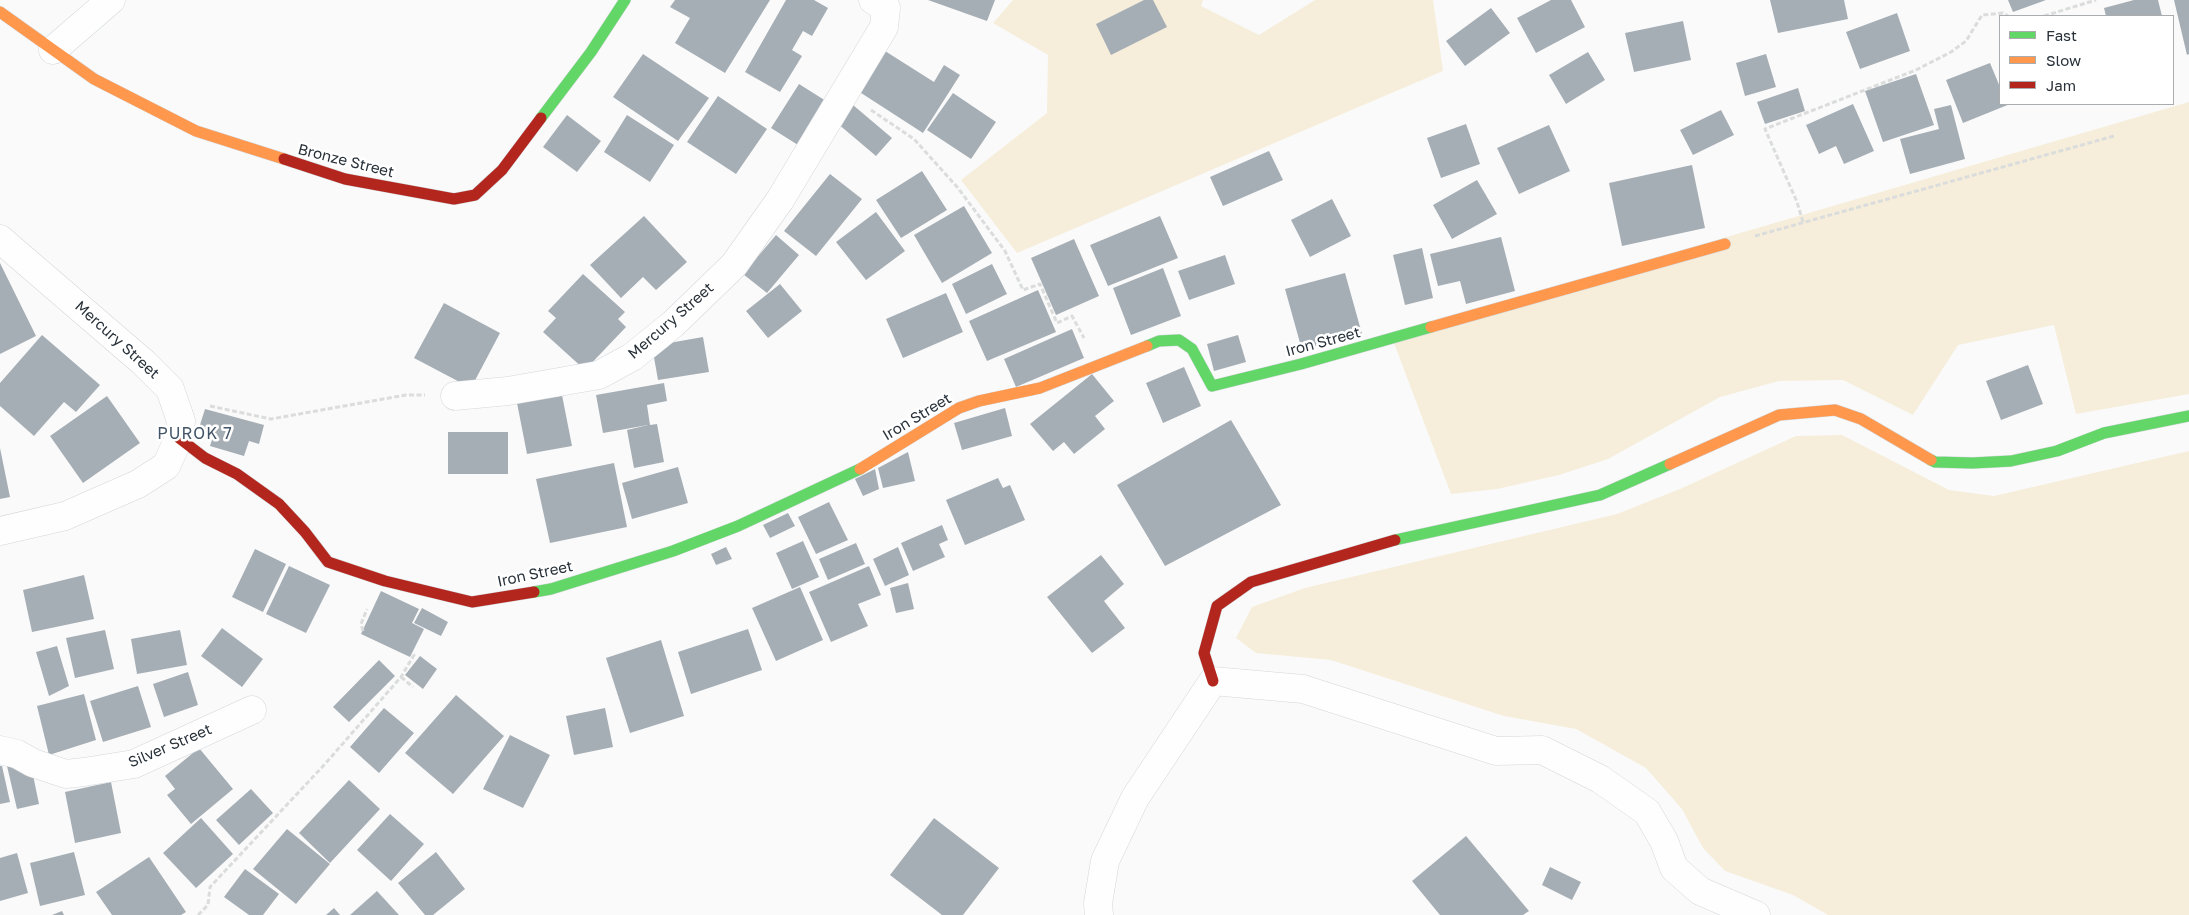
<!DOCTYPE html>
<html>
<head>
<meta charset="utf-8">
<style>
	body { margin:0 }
	#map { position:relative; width:2189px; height:915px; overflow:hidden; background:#fafafa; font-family:"Golos Text",sans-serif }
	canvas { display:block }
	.legend { position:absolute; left:1999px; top:15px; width:175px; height:90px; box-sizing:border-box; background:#fff; border:1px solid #a9adb0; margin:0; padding:6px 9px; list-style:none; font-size:15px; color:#283139 }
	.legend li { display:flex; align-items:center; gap:10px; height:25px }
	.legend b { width:25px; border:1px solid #a9adb0 }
</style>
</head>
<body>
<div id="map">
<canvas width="2189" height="915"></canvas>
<ul class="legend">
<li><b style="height:6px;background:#63d668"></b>Fast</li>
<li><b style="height:6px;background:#ff974d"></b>Slow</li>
<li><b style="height:6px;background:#b3261e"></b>Jam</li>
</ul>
</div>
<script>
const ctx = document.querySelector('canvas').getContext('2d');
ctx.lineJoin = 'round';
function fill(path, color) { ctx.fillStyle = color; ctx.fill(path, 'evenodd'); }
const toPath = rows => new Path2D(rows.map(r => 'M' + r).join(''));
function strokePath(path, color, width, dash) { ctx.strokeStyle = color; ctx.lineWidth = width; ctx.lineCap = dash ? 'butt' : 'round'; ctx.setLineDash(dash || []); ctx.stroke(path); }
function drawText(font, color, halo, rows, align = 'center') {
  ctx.font = font + ' "Golos Text",sans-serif'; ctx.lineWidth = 5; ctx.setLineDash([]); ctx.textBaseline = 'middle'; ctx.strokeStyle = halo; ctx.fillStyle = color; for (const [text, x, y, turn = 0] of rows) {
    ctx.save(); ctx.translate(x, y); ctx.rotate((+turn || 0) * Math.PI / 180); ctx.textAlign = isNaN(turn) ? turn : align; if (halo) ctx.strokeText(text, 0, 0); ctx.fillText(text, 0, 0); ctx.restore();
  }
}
const green = toPath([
	[1013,0,1203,0,1201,6,1259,35,1315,0,1433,0,1443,71,1017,253,961,180,1047,113,1048,55,993,23],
	[2189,102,2189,394,2076,414,2054,325,1958,345,1913,415,1843,380,1779,381,1720,397,1608,459,1559,475,1497,489,1451,494,1391,335],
	[1842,435,1949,490,1994,496,2189,451,2189,915,1828,915,1793,895,1725,871,1703,848,1682,809,1646,768,1576,729,1504,716,1331,660,1256,653,1236,638,1252,607,1305,588,1617,514,1680,489,1796,436]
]);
const building = toPath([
	[675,0,770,0,725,73,675,43,690,18,670,7],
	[786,0,814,0,828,8,812,36,803,31,792,50,802,56,780,92,745,72],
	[928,0,995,0,987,21],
	[1144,0,1153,0,1167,27,1111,55,1096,24],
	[1551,0,1571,0,1585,27,1536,53,1517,18],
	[1770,0,1844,0,1848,19,1778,33],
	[2008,0,2046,0,2013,12],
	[2134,0,2158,0,2162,16,2106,16,2104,8],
	[2174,0,2189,0,2189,54,2187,55],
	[1491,8,1510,33,1465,66,1446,41],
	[1897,13,1910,51,1860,69,1846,32],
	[1683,21,1691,60,1634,72,1625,33],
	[885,51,934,82,944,65,960,75,923,133,858,91],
	[1588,52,1605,80,1566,104,1549,75],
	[643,54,709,98,678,141,613,97],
	[1766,54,1776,87,1745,96,1736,63],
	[1990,63,2000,87,2000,104,2010,104,1963,123,1946,80],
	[1916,74,1934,125,1883,142,1865,91],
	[799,84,826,101,798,145,771,128],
	[1798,88,1805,111,1765,124,1757,102],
	[953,93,996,122,971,159,927,130],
	[718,96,767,129,736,174,687,142],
	[1853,104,1874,151,1844,164,1836,146,1819,154,1806,125],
	[853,105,892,138,876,156,837,123],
	[1951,105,1965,159,1910,174,1900,139,1939,129,1934,109],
	[1721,110,1734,135,1693,155,1680,130],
	[567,115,601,141,577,172,543,147],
	[627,115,674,145,650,182,604,152],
	[1466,124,1480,164,1441,178,1427,138],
	[1549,125,1570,171,1519,194,1497,148],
	[1269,151,1283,180,1223,206,1210,177],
	[1692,165,1705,228,1622,246,1609,183],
	[922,171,947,210,901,238,876,200],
	[830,174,862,199,816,256,784,231],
	[1477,180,1497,214,1452,239,1433,205],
	[1332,199,1351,236,1310,257,1291,220],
	[964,206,992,253,942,283,914,235],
	[876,212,905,251,866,280,836,242],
	[644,216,687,262,656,290,643,277,621,298,590,265],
	[1160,216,1178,258,1108,286,1090,245],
	[776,235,799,255,767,293,743,274],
	[1501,237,1515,291,1466,304,1460,281,1438,286,1430,254],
	[1074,239,1099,296,1056,315,1031,258],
	[1422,248,1433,298,1405,305,1393,255],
	[1225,255,1235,284,1189,300,1178,271],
	[0,263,36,336,0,354],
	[992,264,1007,294,966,314,952,284],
	[1163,268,1181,316,1131,335,1113,288],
	[1345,273,1362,334,1302,350,1285,289],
	[583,274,625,312,618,319,626,327,585,370,543,332,556,318,548,311],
	[780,284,802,311,768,338,746,311],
	[1038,290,1056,332,987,361,969,321],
	[946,293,963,332,903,358,886,319],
	[444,303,500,333,471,388,414,358],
	[1072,329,1084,358,1016,387,1004,359],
	[42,335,100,385,76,412,64,402,34,436,0,406,0,383],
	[1238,335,1246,362,1214,371,1207,344],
	[703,337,709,372,658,380,652,346],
	[2028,365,2043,404,2001,420,1986,381],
	[1184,367,1201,406,1163,423,1146,383],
	[1092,374,1114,401,1095,416,1105,429,1074,454,1064,442,1053,451,1030,424],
	[664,383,667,401,647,405,650,425,657,424,664,462,634,468,627,430,648,425,603,433,596,395],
	[562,395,572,446,527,454,517,403],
	[107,396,140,443,83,483,50,436],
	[1005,408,1012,436,962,450,954,423],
	[205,409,264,425,259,444,249,441,244,456,210,446,214,433,199,428],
	[1231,420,1281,505,1165,566,1117,485],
	[448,432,508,432,508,474,448,474],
	[0,448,10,497,0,499],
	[908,452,915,481,883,488,878,468],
	[614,463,627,527,550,543,536,479],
	[678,467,688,503,632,519,622,483],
	[875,469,879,489,863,496,855,479],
	[998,478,1003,488,1010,485,1025,520,965,545,946,500],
	[829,502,848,540,816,554,798,517],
	[788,513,795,526,770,538,763,525],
	[942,525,948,540,939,544,945,557,913,571,901,543],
	[803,541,819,577,792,589,776,553],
	[856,543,865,564,828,580,819,559],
	[726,547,732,559,716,565,711,554],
	[898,547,909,575,885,586,873,559],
	[255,549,286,564,263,612,232,597],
	[1101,555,1124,584,1104,601,1125,628,1092,653,1047,597],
	[289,566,330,585,306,633,266,614],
	[869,566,881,595,858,604,868,626,831,642,809,592],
	[84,575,94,619,32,632,23,590],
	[908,583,914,609,896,613,890,588],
	[800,587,823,640,776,661,752,608],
	[381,591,419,609,412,623,424,629,410,657,361,634],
	[422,608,448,622,441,636,414,623],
	[222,628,263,659,242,687,201,656],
	[748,629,762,670,691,694,678,652],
	[105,630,114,669,75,678,66,638],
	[180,630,187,665,137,674,131,639],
	[661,640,684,716,630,733,606,658],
	[57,646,69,686,49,696,36,652],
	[420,656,437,669,423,689,405,675],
	[379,660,395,676,349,722,333,707],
	[188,672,198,705,164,717,153,684],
	[138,686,151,727,103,742,90,701],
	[84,694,96,740,49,755,37,706],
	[456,695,504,736,453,794,405,753],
	[384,708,414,733,379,773,350,747],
	[605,708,613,747,574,755,566,716],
	[510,735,550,755,523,808,483,789],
	[199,748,233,789,191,824,167,795,175,789,165,776],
	[0,766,2,766,10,802,0,804],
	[7,766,33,775,39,804,17,809],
	[349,780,380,809,330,863,299,833],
	[111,782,121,833,75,843,65,792],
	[251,789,273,813,239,845,216,820],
	[390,814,424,844,391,881,357,850],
	[201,818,233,854,196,888,163,853],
	[934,818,999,868,963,915,942,915,890,875],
	[287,829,330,864,296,904,253,869],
	[1466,836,1529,911,1523,915,1440,915,1412,881],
	[74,852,85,895,40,906,30,863],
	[436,852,465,889,433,915,425,915,398,883],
	[17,853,28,893,0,901,0,858],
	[149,857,186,912,181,915,112,915,96,892],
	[1550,867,1581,882,1572,900,1542,885],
	[245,869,279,894,263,915,249,915,224,897],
	[377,891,399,915,350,915],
	[334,908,340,915,326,915],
	[62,911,64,915,52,915]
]);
const path = toPath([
	[2044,16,2096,0],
	[871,110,914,139,958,188,1005,251,1023,290,1040,284,1057,323,1072,316,1084,338],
	[1803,222,1797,202,1765,129,1916,70,1951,52,1966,41,1982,15,2003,13,2008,16],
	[1755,236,2114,136],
	[210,406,271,419,406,395,425,395],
	[363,631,361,624,367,609],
	[401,677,413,687],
	[198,915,208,905,210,887,325,764,401,677,414,655,412,653]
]);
const street = toPath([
	[53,50,111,0],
	[0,239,144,363,170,389,181,421,179,438,166,466,138,484,65,516,0,531],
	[455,396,508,391,599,375,632,357,673,324,734,265,780,200,884,27,886,8,873,0],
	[0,750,17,754,33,763,66,774,84,772,134,764,252,710],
	[1099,915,1098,903,1105,861,1135,798,1213,681,1303,689,1496,751,1542,750,1600,779,1647,812,1664,841,1674,868,1700,891,1756,915]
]);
const fast = toPath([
	[541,118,591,52,625,0],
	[1147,346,1159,341,1179,340,1192,349,1212,386,1301,364,1431,327],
	[1931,460,1935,462,1973,463,2011,461,2057,451,2104,433,2189,416],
	[1395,540,1600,495,1670,464],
	[534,592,551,589,673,551,738,526,860,469]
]);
const slow = toPath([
	[0,12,94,79,196,131,284,159],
	[1431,327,1725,244],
	[1670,464,1779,415,1835,410,1861,419,1931,460],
	[860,469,959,408,979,401,1040,388,1147,346]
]);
const jam = toPath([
	[284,159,345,179,454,199,475,195,502,170,541,118],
	[179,438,205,458,237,474,279,504,305,532,328,562,385,581,472,602,534,592],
	[1213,681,1204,653,1217,606,1251,582,1395,540]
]);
const streetNames = [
	["Bronze Street",346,161,14],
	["Mercury Street",671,321,-41],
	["Mercury Street",117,340,42],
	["Iron Street",1323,342,-15],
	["Iron Street",917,417,-31],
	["Iron Street",535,574,-12],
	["Silver Street",170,746,-23]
];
const neighbourhoodNames = [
	["PUROK 7",195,434]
];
fill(green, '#f6eedb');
fill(building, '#a6aeb5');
strokePath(street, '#d3d7db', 29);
strokePath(fast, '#d3d7db', 12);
strokePath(slow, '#d3d7db', 12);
strokePath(jam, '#d3d7db', 12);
strokePath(path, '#dbdcdc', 3, [5, 2.5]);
strokePath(street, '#fefefe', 28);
strokePath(fast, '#63d668', 11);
strokePath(slow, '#ff974d', 11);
strokePath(jam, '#b3261e', 11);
drawText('15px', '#283139', '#fff', streetNames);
ctx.letterSpacing = '1px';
drawText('16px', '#425467', '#fff', neighbourhoodNames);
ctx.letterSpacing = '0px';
</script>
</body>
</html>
